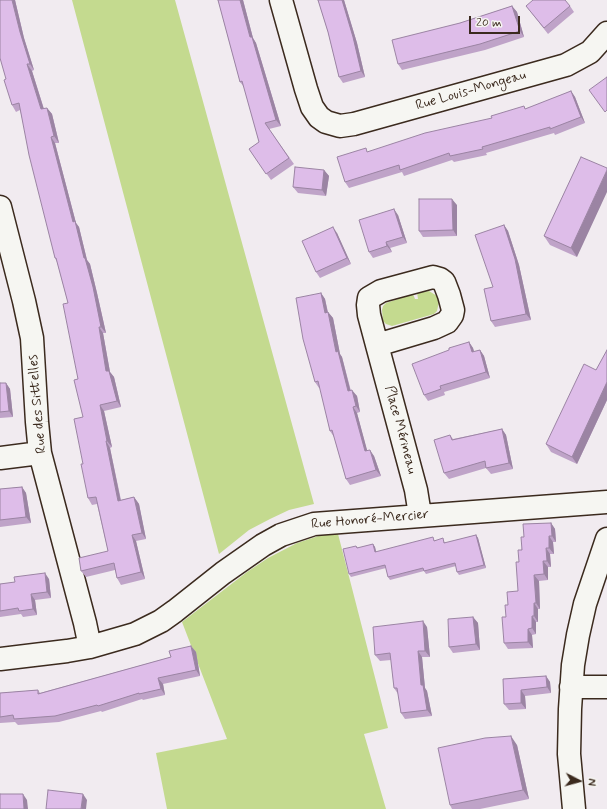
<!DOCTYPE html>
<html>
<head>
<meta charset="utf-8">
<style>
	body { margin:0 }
	#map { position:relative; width:607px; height:809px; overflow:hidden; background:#f1ebf0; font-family:Mynerve,sans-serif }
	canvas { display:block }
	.north { position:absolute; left:559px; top:761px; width:40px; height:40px; -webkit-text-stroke:3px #f6f6f2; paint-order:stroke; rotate:96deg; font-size:11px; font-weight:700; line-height:16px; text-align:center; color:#3b2a1e }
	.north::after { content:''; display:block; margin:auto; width:14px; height:18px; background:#3b2a1e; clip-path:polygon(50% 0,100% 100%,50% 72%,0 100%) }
	.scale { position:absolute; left:469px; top:16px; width:51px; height:18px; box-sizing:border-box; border:2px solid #3b2a1e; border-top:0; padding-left:5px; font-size:12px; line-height:14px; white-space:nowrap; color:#3b2a1e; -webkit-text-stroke:3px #f6f6f2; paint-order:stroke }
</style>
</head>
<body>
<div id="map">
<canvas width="607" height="809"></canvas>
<div class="north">N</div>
<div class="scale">20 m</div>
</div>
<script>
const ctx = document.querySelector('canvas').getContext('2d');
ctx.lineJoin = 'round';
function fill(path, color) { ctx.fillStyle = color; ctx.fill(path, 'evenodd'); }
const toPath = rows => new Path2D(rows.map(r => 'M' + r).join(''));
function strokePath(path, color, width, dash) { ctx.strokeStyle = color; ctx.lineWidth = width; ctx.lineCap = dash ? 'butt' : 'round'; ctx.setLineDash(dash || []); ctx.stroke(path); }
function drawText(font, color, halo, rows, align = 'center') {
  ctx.font = font + ' Mynerve,sans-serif'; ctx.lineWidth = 3.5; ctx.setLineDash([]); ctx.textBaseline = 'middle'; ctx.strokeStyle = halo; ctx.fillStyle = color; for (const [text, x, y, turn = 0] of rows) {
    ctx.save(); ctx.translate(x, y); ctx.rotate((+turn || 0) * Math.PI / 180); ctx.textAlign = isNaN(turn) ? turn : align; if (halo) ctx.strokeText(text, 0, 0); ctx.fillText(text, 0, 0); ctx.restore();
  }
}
const green = toPath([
	[72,0,175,0,314,504,289,510,270,519,249,530,219,554],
	[429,291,437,296,439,302,437,311,434,314,392,326,386,324,383,321,382,310,383,306,386,303,413,294,415,299,418,299,417,293],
	[337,530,388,728,364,734,386,809,167,809,156,753,227,739,182,622,247,572,268,558,297,543]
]);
const minor = toPath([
	[281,0,306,89,312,107,319,117,326,122,340,126,354,124,566,65,590,52,607,33],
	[0,207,24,301,32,338,37,422,40,453,85,623,90,647],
	[377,345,434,328,447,322,452,315,453,310,449,295,444,282,440,279,433,277,381,291,369,298,368,305,369,315,377,345,416,490,420,515],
	[0,458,40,453],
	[0,659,67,651,90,647,135,634,161,621,175,611,223,573,263,545,281,535,314,524,607,502],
	[571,687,607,687],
	[574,809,569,754,570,709,573,665,578,635,585,604,607,539]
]);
const wall = toPath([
	[0,0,15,0,24,38,34,70,32,71,44,109,47,108,52,114,59,143,55,143,76,223,79,227,87,260,90,264,97,293,106,333,103,333,110,372,114,377,121,407,104,411,112,447,110,448,121,500,134,497,139,504,146,539,136,541,145,579,121,585,117,578,115,570,86,577,81,571,108,551,97,504,92,505,88,498,83,464,83,417,68,303,57,262,55,258,20,110,16,112,12,105,6,79],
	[218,0,243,0,253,38,256,43,281,126,269,129,294,164,271,180,249,149,259,142,244,87,240,82],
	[318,0,344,0,357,43,365,77,343,83,339,77,328,32],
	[512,6,517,12,524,37,485,50,402,70,398,64,460,23],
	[526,6,570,6,574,12,548,34],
	[571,91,575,97,585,123,555,135,554,133,486,153,487,155,454,162,452,160,404,176,402,172,349,188,345,182,369,152,526,109],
	[581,157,577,257,550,245,544,236],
	[324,170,329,176,326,196,298,193,293,187],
	[457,205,457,236,423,237,419,231],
	[398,215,407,243,390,248,392,252,373,258,369,252],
	[504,225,508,231,519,265,531,320,495,327,491,321,493,287],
	[337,233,351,264,320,278,316,272],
	[321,293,325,299,328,312,333,318,340,354,342,357,351,391,357,396,360,412,357,413,367,451,374,456,381,476,350,485,346,479,334,437,330,431,320,387,319,388,315,382],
	[469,342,473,348,474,352,480,350,484,356,490,378,444,392,445,395,428,401,424,395],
	[607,350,607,400,577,464,551,452,546,444,596,370],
	[0,383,6,383,10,389,13,417,0,418],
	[502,429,506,435,513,469,491,474,486,468,449,479,444,473,450,435,453,439],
	[22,487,26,493,31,523,0,527,0,489],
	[551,523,555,529,556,542,553,542,554,554,550,554,551,567,548,567,548,580,539,581,540,609,538,609,538,622,536,622,536,634,532,635,533,648,508,649,504,643,506,617,508,605,518,591,519,562,524,537],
	[476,535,478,538,486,568,459,575,457,572,456,566,426,574,424,571,390,580,388,577,386,568,351,577,349,574,356,546,358,548,373,544,375,547,376,552,436,540,445,542,446,543],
	[49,579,51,598,35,600,37,615,23,617,21,614,0,617,0,584],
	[473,617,478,623,480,650,453,653,449,647],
	[427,627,430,657,422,657,425,688,427,691,432,716,405,719,401,713,398,694,394,688,391,660,380,661,375,655],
	[191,646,196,652,200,676,163,684,165,695,143,700,142,699,102,712,101,711,59,722,18,725,15,722,0,723,0,693,38,690,40,693,171,657],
	[546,676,550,682,551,693,525,696,526,709,509,710,504,704,503,679],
	[517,745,529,799,480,809,452,809,450,805]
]);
const shadedWall = toPath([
	[12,0,15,0,24,38,34,70,30,64,20,32],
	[240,0,243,0,253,38,256,43,281,126,276,120,250,37],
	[342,0,344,0,357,43,365,77,361,71],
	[512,6,517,12,524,37,520,31],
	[27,64,32,71,46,116,41,109],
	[571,91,575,97,585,123,581,117],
	[47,108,52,114,59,143,54,136],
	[51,137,55,143,76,223,79,227,87,260,90,264,97,293,106,333,101,327,73,222],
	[324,170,329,176,326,196,322,190],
	[607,170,607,192,577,257,571,248],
	[452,199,457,205,457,236,453,230],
	[394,209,398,215,407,243,403,237],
	[504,225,508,231,519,265,531,320,526,314],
	[333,227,337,233,351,264,347,258],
	[386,242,390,248,392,252,387,246],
	[321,293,325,299,329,319,325,313],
	[328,312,333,318,340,354,342,357,352,397,348,391,336,352],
	[99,327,103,333,110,372,114,377,121,407,117,401,106,371],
	[469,342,473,348,476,358,472,352],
	[480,350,484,356,490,378,486,372],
	[607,382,607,400,577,464,572,457],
	[6,383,10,389,13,417,9,411],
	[352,390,357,396,360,412,356,406],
	[100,405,104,411,112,447,107,441],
	[353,407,357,413,369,457,365,451],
	[502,429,506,435,513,469,509,463],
	[106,441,110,448,122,507,118,501],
	[370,450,374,456,381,476,376,470],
	[22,487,26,493,31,523,26,517],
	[134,497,139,504,146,539,142,533],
	[551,523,555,529,556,542,552,536],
	[132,535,136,541,145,579,141,572],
	[476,535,478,538,486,568,484,565],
	[549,536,553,542,554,554,549,548],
	[373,544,375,547,377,555,375,552],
	[546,548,550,554,551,567,547,561],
	[543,561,548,567,548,580,544,574],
	[45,573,49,579,51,598,47,592],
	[534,575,539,581,540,609,536,603],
	[31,594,35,600,37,615,33,609],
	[534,603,538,609,538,622,534,616],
	[532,616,536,622,536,634,532,628],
	[473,617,478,623,480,650,476,644],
	[423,621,427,627,430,657,425,651],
	[528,629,532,635,533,648,528,642],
	[191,646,196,652,200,676,196,670],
	[418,651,422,657,425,688,427,691,432,716,427,710,421,685],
	[546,676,550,682,551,693,547,687],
	[158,678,163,684,165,695,161,689],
	[521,690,525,696,526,709,521,703],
	[511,736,517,745,529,799,523,790],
	[23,794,27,800,28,809,24,809],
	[83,794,87,800,86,809,81,809]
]);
const building = toPath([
	[0,0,12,0,20,32,30,64,27,64,41,109,47,108,54,136,51,137,73,222,75,221,84,258,85,258,93,287,101,327,99,327,106,371,109,371,117,401,100,405,107,441,106,441,118,501,134,497,142,533,132,535,141,572,117,578,114,563,81,571,79,558,108,551,96,497,88,498,81,464,83,464,74,419,83,417,74,380,78,379,63,304,68,303,56,258,55,258,29,155,19,103,12,105,4,80,6,79,0,58,0,0],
	[218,0,240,0,250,37,252,37,276,120,265,123,289,158,266,174,249,149,259,142,242,81,240,82,218,0],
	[318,0,342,0,353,37,361,71,339,77,328,32,318,0],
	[533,0,565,0,570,6,544,28,526,6,533,0],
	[512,6,520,31,480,44,398,64,392,40,460,23,512,6],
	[607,77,607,110,605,112,589,90,607,77],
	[571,91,581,117,550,129,550,127,482,147,483,149,450,156,449,153,400,170,399,165,345,182,337,157,366,148,367,152,425,133,492,118,491,116,524,106,525,109,571,91],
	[581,157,607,168,607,170,571,248,544,236,581,157],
	[295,167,324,170,322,190,293,187,295,167],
	[419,199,452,199,453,230,419,231,419,199],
	[394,209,403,237,386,242,387,246,369,252,359,220,394,209],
	[504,225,515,259,526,314,491,321,484,289,493,287,475,235,504,225],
	[333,227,347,258,316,272,302,241,333,227],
	[321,293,325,313,328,312,336,352,338,351,348,391,352,390,356,406,353,407,365,451,370,450,376,470,346,479,332,430,330,431,318,381,315,382,303,339,296,298,321,293],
	[469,342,472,352,480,350,486,372,440,386,441,389,424,395,412,364,449,350,449,348,469,342],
	[607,350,607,382,572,457,546,444,584,364,596,370,607,350],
	[0,383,6,383,9,411,0,412,0,383],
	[502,429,509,463,486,468,485,461,444,473,434,440,450,435,452,440,502,429],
	[22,487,26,517,0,520,0,489,22,487],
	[551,523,552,536,549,536,549,548,546,548,547,561,543,561,544,574,534,575,536,603,534,603,534,616,532,616,532,628,528,629,528,642,504,643,502,617,506,617,505,605,508,605,507,592,518,591,516,562,519,562,518,550,522,550,521,537,524,537,523,524,551,523],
	[476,535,484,565,457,572,455,563,424,571,423,568,388,577,385,565,349,574,343,549,356,546,357,548,373,544,375,552,433,537,434,541,443,538,444,543,476,535],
	[45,573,47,592,31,594,33,609,19,611,18,608,0,611,0,584,15,582,14,577,45,573],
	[473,617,476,644,449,647,448,619,473,617],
	[423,621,425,651,418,651,421,685,423,685,427,710,401,713,397,688,394,688,390,653,375,655,373,627,423,621],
	[191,646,196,670,158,678,161,689,139,694,139,693,98,706,97,705,55,716,14,719,13,715,0,717,0,693,38,690,38,694,171,657,169,651,191,646],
	[546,676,547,687,521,690,521,703,504,704,503,679,546,676],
	[511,736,523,790,450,805,438,748,485,738,511,736],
	[48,790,83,794,81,809,46,809,48,790],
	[0,794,23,794,24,809,0,809,0,794]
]);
const streetNames = [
	["Rue Louis-Mongeau",471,91,-16],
	["Rue des Sittelles",38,404,-95],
	["Place Mérineau",400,430,75],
	["Rue Honoré-Mercier",370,520,-5]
];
fill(green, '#c4da8f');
strokePath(minor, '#3b2a1e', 25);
strokePath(minor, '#f6f6f2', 22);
fill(wall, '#bfa3c8');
fill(shadedWall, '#9b84a3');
fill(building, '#debde9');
strokePath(building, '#9b84a3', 1);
drawText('14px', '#3b2a1e', '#f6f6f2', streetNames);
</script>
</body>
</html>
